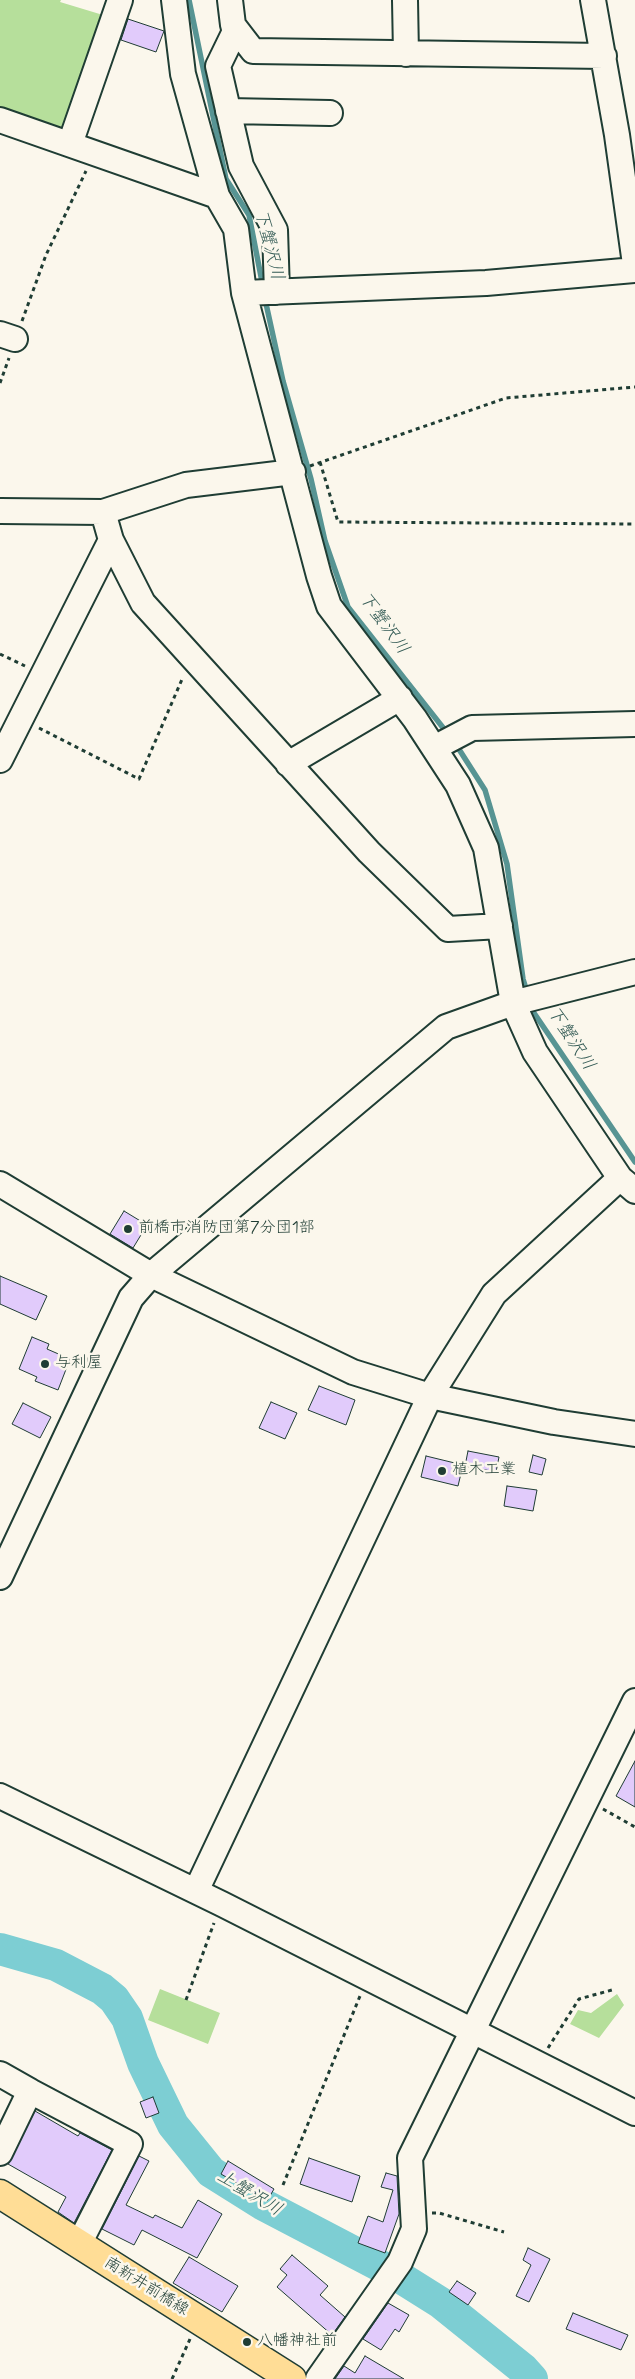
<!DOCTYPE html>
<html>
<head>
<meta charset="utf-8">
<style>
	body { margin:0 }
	canvas { display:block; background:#fbf7ec }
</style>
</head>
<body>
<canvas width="635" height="2379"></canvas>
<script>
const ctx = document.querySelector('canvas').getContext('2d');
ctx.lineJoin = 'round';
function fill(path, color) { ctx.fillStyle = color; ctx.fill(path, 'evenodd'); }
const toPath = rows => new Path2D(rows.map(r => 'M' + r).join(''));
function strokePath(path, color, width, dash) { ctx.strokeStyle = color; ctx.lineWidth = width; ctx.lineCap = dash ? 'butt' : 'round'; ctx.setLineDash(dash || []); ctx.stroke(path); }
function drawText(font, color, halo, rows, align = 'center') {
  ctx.font = font + ' Mynerve,"Klee One",sans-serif'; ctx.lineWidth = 5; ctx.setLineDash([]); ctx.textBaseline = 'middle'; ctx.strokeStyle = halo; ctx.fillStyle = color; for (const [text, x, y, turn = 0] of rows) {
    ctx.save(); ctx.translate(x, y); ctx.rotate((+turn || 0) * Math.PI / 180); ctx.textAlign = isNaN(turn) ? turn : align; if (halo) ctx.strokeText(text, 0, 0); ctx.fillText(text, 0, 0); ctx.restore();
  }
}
const green = toPath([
	[0,0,61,0,60,2,103,15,67,123,59,128,0,108],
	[160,1989,220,2013,208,2044,148,2020],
	[617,1994,624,2005,599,2038,570,2024,578,2010,591,2013]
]);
const stream = toPath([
	[189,0,226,179,249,215,263,287],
	[265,299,283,381,311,479,325,541,348,607,448,734],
	[455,743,485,790,507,864,523,979,528,995],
	[531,1004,534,1013,635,1162]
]);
const river = toPath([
	[0,1949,56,1965,102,1989,114,1999,127,2018,143,2063,173,2125,211,2172,262,2204,390,2271,441,2303,523,2369,532,2379]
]);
const building = toPath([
	[128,19,164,31,156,52,121,40,128,19],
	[124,1211,147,1225,133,1248,110,1234,124,1211],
	[0,1276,47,1296,36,1320,0,1304,0,1276],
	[32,1337,49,1344,47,1349,70,1359,58,1390,35,1381,37,1377,19,1369,32,1337],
	[319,1386,355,1400,346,1425,308,1410,319,1386],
	[271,1402,297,1413,285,1439,259,1428,271,1402],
	[23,1403,51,1417,40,1438,12,1424,23,1403],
	[468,1451,499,1457,496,1472,465,1466,468,1451],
	[533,1455,546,1459,542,1475,529,1472,533,1455],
	[426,1456,463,1465,458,1486,421,1477,426,1456],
	[507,1486,537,1490,533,1511,504,1506,507,1486],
	[635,1761,635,1807,616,1796,635,1761],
	[153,2097,159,2113,146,2118,140,2102,153,2097],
	[35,2111,78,2136,80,2133,112,2150,74,2223,58,2212,66,2197,8,2164,35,2111],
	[139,2156,149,2161,126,2205,153,2218,155,2215,182,2228,198,2200,222,2214,197,2258,142,2230,134,2245,102,2229,139,2156],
	[309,2158,360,2176,352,2202,300,2184,309,2158],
	[228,2161,274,2189,267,2201,221,2174,228,2161],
	[386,2173,397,2176,399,2214,385,2253,358,2243,368,2216,383,2222,393,2190,381,2187,386,2173],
	[528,2248,550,2259,529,2302,516,2296,531,2265,523,2260,528,2248],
	[292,2255,328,2286,320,2295,345,2317,332,2335,277,2287,287,2275,280,2269,292,2255],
	[189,2257,238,2286,222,2312,173,2283,189,2257],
	[457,2281,476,2293,468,2305,449,2292,457,2281],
	[388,2303,409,2315,399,2332,395,2329,381,2350,363,2339,388,2303],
	[573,2313,628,2335,621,2350,566,2329,573,2313],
	[365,2356,404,2379,335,2379,344,2366,355,2373,365,2356]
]);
const path = toPath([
	[22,321,46,255,86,171],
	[0,383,9,358],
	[320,462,338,522,635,524],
	[310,466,506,398,635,387],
	[0,654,25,666],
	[39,728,139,779,183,677],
	[603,1809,635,1827],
	[186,2000,214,1923],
	[548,2048,579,1999,612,1990],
	[283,2185,360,1996],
	[432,2213,439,2213,504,2232],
	[172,2379,190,2339]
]);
const minor = toPath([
	[174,0,183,74,217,196,236,229,244,293,319,576,329,606,415,719,458,785,486,848,513,1003,535,1052,620,1178,635,1191],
	[230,0,233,25,253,51,604,56],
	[405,0,406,54],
	[593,0,617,135,635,264],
	[236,29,218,66,241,166,275,230,277,292],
	[228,111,330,113],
	[0,120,217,196],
	[70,144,120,0],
	[244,293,486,283,635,270],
	[0,334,15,339],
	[293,472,186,485,103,512,111,540,143,603,369,852,448,929,500,926],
	[0,511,103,512],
	[434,748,472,728,635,724],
	[0,760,111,540],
	[288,764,400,698],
	[0,1184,151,1275,353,1372,430,1396,554,1422,635,1434],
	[0,1577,131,1298,151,1275,446,1027,513,1003,635,972],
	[0,1796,222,1904,635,2113],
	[196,1891,430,1396,494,1294,620,1178],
	[0,2074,30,2091,0,2153],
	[30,2091,130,2144,79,2244],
	[318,2379,400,2262,414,2229,410,2158,635,1701]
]);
const major = toPath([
	[0,2194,292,2379]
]);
const markers = [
	[128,1229,5,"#1f3d34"],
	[45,1364,5,"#1f3d34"],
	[442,1471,5,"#1f3d34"],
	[247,2342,5,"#1f3d34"]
];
const poiNames = [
	["前橋市消防団第7分団1部",138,1229],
	["与利屋",55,1364],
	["植木工業",452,1471],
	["八幡神社前",257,2342]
];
const streetNames = [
	["南新井前橋線",146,2287,32]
];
const waterNames = [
	["下蟹沢川",268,245,76],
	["下蟹沢川",383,624,54],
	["下蟹沢川",570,1039,57],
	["上蟹沢川",249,2194,31]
];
fill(green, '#b6df9b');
strokePath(stream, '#579493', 5.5);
strokePath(river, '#7dced3', 32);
fill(building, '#e1cbfb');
strokePath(building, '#1f3d34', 1);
strokePath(minor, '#1f3d34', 28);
strokePath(major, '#1f3d34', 31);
strokePath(path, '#1f3d34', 3, [4, 4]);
strokePath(minor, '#fbf7ec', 24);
strokePath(major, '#ffdd96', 28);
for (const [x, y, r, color] of markers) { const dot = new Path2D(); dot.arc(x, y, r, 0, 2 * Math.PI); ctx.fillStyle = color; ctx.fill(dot); strokePath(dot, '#fbf7ec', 2); }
drawText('16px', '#1f3d34', '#fbf7ec', poiNames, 'left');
drawText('16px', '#1f3d34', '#fbf7ec', streetNames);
drawText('italic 18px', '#325a54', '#fbf7ec', waterNames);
</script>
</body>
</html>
